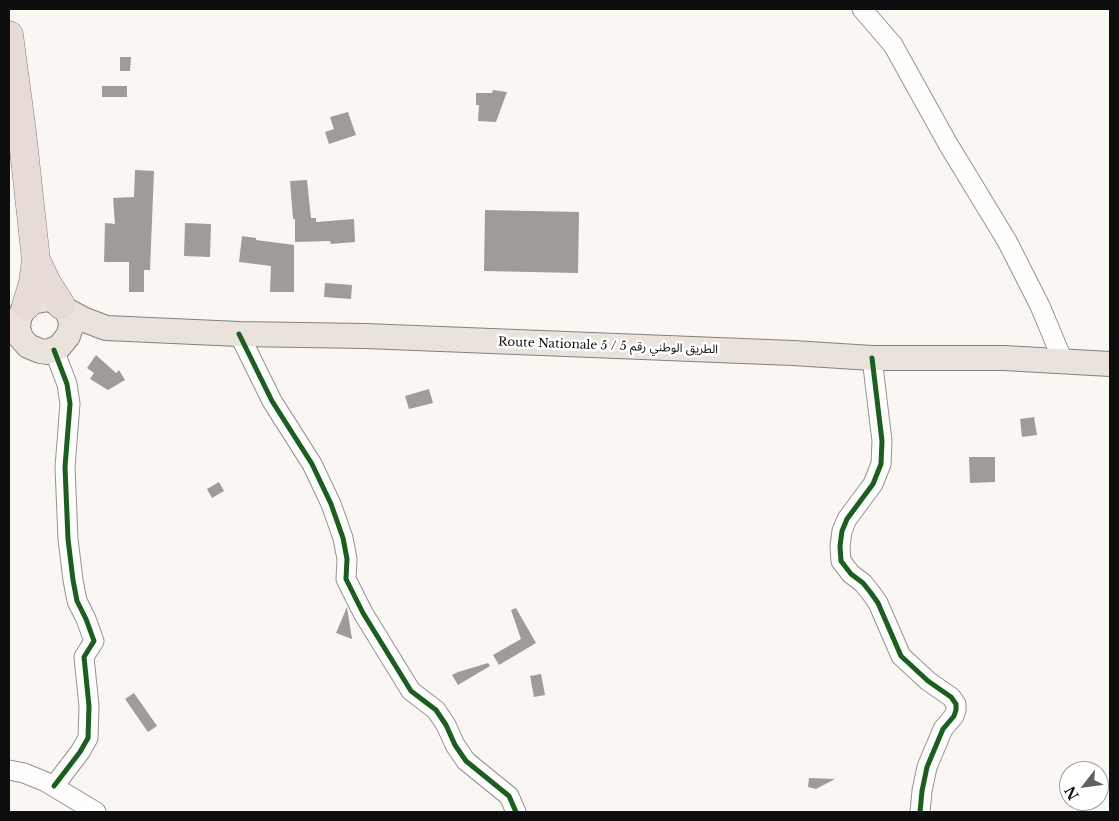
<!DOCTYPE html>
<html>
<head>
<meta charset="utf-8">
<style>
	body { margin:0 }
	#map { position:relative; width:1119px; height:821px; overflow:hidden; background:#faf7f3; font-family:"Libre Baskerville",serif }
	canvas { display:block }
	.frame { position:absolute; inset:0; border:10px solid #0e0e0e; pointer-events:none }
	.north { position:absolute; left:1059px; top:761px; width:50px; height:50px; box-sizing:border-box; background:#fff; border:1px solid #9f9f9f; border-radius:50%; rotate:240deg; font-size:14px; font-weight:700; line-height:20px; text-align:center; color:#0e0e0e }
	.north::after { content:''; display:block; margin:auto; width:18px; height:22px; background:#61605e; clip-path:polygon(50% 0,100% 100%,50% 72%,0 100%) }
</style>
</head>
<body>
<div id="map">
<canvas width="1119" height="821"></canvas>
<div class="frame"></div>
<div class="north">N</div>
</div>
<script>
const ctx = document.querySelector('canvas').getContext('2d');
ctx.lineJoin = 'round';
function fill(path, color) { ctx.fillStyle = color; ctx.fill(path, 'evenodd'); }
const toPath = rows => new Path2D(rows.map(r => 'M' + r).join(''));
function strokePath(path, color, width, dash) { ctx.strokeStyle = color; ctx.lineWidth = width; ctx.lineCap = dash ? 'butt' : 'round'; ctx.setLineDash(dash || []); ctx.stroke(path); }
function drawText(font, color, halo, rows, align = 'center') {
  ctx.font = font + ' "Libre Baskerville","Noto Sans Arabic",serif'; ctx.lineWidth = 5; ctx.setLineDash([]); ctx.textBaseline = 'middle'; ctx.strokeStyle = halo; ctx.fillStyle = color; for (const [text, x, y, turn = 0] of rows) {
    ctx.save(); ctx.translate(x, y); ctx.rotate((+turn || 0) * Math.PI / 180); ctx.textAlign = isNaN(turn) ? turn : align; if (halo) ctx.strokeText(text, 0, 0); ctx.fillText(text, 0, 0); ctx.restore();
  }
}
const building = toPath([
	[120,57,131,57,130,71,120,71],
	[102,86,127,86,127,97,102,97],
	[493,90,507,92,496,122,478,121,479,105,476,105,476,93,492,93],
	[348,112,356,135,329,144,325,132,334,129,330,117],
	[135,170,154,171,150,270,144,270,144,292,129,292,129,262,104,262,105,223,115,224,113,198,134,197],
	[307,180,311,218,316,218,316,222,354,219,355,242,331,244,330,241,295,242,295,219,293,219,290,181],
	[485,210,579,212,578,273,484,271],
	[185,223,211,224,210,257,184,256],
	[242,236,256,238,256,240,294,245,294,292,270,292,271,266,239,262],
	[325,283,352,285,351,299,324,297],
	[96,355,116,373,119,370,125,380,108,390,90,379,94,373,87,368],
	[429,389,433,403,409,409,405,396],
	[1034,417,1037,435,1022,437,1020,419],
	[969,457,995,457,995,482,970,483],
	[219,482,224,491,212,498,207,489],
	[347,607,352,639,336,633],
	[516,608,536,643,499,665,493,655,521,639,511,610],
	[488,663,490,666,458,685,452,675,458,672],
	[541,674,545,695,534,697,530,676],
	[134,693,157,726,148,732,125,699],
	[809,778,835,779,816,789,808,787]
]);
const minor = toPath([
	[862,9,893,45,948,144,1007,241,1040,306,1063,361],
	[239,334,272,401,312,464,331,504,343,538,347,559,346,579,363,613,411,691,436,710,446,725,455,745,466,761,509,796,516,812],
	[54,350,67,384,70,404,65,467,68,539,73,580,77,601,86,619,94,641,84,657,89,706,88,738,80,752,54,786],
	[872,358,882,441,881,464,873,484,847,519,842,531,840,546,841,561,851,574,863,583,871,593,878,603,901,656,928,681,951,697,956,704,956,710,954,716,943,729,927,767,922,791,920,812],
	[9,770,24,773,46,782,96,812]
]);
const major = toPath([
	[66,310,70,318,71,327,68,336,59,347,47,352,40,351,28,346,21,338,18,328,19,319,23,310,32,302,47,299,54,301,66,310,85,320,106,328,239,334,365,336,793,353,872,358,1004,358,1110,364]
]);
const highway = toPath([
	[9,35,22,132,36,260,33,283,26,306],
	[36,260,47,283,61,305]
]);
const cycleway = toPath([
	[239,334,272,401,312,464,331,504,343,538,347,559,346,579,363,613,411,691,436,710,446,725,455,745,466,761,509,796,516,812],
	[54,350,67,384,70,404,65,467,68,539,73,580,77,601,86,619,94,641,84,657,89,706,88,738,80,752,54,786],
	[872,358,882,441,881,464,873,484,847,519,842,531,840,546,841,561,851,574,863,583,871,593,878,603,901,656,928,681,951,697,956,704,956,710,954,716,943,729,927,767,922,791,920,812]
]);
const streetNames = [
	["Route Nationale 5 / الطريق الوطني رقم 5",608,346,2]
];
fill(building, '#9e9b98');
strokePath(minor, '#949391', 21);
strokePath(major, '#82807e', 26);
strokePath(highway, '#82807e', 29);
strokePath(minor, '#fefefd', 19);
strokePath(major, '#eae3db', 24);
strokePath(highway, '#e7dbd8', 28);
strokePath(cycleway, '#1b5e20', 5);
drawText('12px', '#0e0e0e', '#fff', streetNames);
</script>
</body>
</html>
